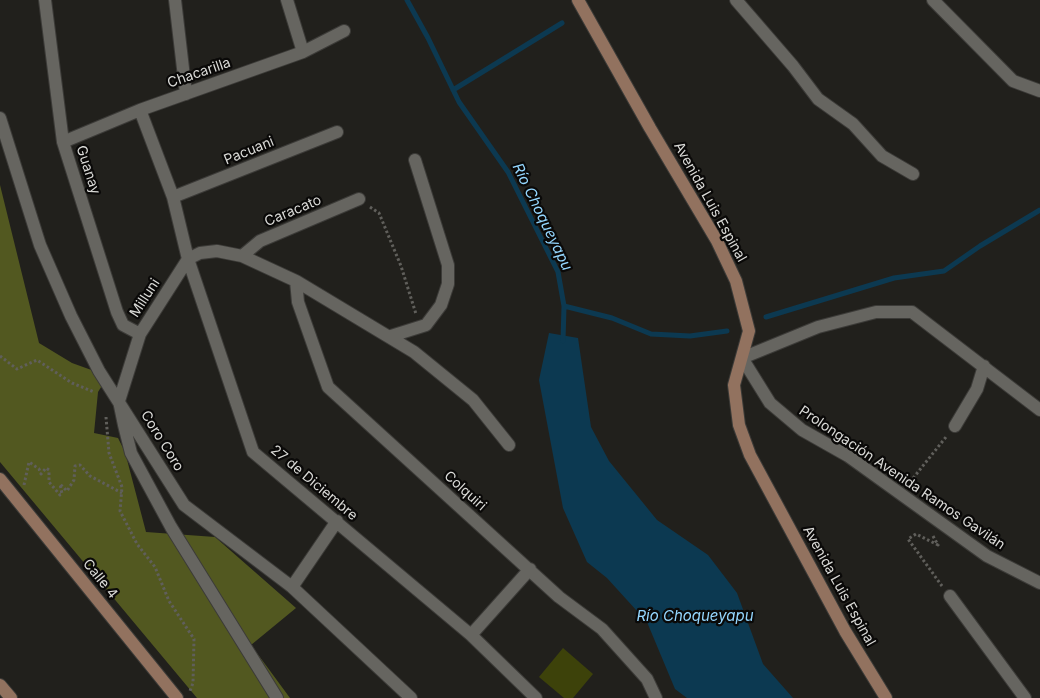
<!DOCTYPE html>
<html>
<head>
<meta charset="utf-8">
<style>
	body { margin:0 }
	canvas { display:block; background:#21201c }
</style>
</head>
<body>
<canvas width="1040" height="698"></canvas>
<script>
const ctx = document.querySelector('canvas').getContext('2d');
ctx.lineJoin = 'round';
function fill(path, color) { ctx.fillStyle = color; ctx.fill(path, 'evenodd'); }
const toPath = rows => new Path2D(rows.map(r => 'M' + r).join(''));
function strokePath(path, color, width, dash) { ctx.strokeStyle = color; ctx.lineWidth = width; ctx.lineCap = dash ? 'butt' : 'round'; ctx.setLineDash(dash || []); ctx.stroke(path); }
function drawText(font, color, halo, rows, align = 'center') {
  ctx.font = font + ' Inter,sans-serif'; ctx.lineWidth = 4.5; ctx.setLineDash([]); ctx.textBaseline = 'middle'; ctx.strokeStyle = halo; ctx.fillStyle = color; for (const [text, x, y, turn = 0] of rows) {
    ctx.save(); ctx.translate(x, y); ctx.rotate((+turn || 0) * Math.PI / 180); ctx.textAlign = isNaN(turn) ? turn : align; if (halo) ctx.strokeText(text, 0, 0); ctx.fillText(text, 0, 0); ctx.restore();
  }
}
const green = toPath([
	[563,648,593,674,573,698,564,698,539,677]
]);
const forest = toPath([
	[0,185,39,343,72,363,108,376,98,392,94,433,118,438,125,452,146,532,215,537,296,608,251,645,290,698,197,698,0,462]
]);
const water = toPath([
	[549,333,578,338,591,427,609,461,657,520,708,555,737,593,763,664,793,698,687,698,675,689,647,622,607,578,587,562,563,508,539,380]
]);
const stream = toPath([
	[407,0,428,38,459,102,508,172,558,272,564,306,563,341],
	[453,90,562,23],
	[564,306,612,318,651,334,690,336,727,331],
	[766,317,894,278,944,271,980,246,1040,210]
]);
const path = toPath([
	[370,207,379,213,401,266,416,314],
	[0,356,17,369,37,360,72,383,94,392],
	[106,417,109,453,122,487,120,511,137,544,155,567,169,601,194,639,193,683,190,691],
	[910,482,946,437],
	[24,485,29,462,39,469,41,474,46,468,49,470,49,482,60,495,62,494,60,484,67,491,74,480,75,466,80,465,90,476,122,493],
	[933,536,938,545,916,534,908,539,942,586]
]);
const street = toPath([
	[45,0,63,142,117,312,123,325,140,334],
	[175,0,186,94],
	[287,0,303,52],
	[736,0,793,66,818,99,853,124,882,156,913,174],
	[933,0,1013,81,1040,91],
	[140,110,173,197,188,259,253,452,471,635,536,698],
	[0,118,40,245,71,316,99,371,184,505,292,587,411,698],
	[63,142,140,110,303,52,344,31],
	[173,197,337,132],
	[242,256,260,241,359,199],
	[296,281,298,302,328,387,559,597,602,629,647,679,656,698],
	[391,336,426,325,441,305,448,284,448,265,415,160],
	[1040,410,912,312,876,312,818,327,742,358,770,403,802,430,848,456,987,556,1040,583],
	[955,426,977,389,984,366],
	[292,587,337,521],
	[950,596,1025,698],
	[471,635,530,569],
	[277,698,171,527,131,453,124,425,119,401,140,334,188,259,200,253,217,251,242,256,296,281,414,352,473,400,509,445]
]);
const secondary = toPath([
	[578,0,650,128,717,241,736,281,749,331,734,385,739,425,750,455,845,631,886,698],
	[0,479,177,698],
	[0,685,11,698]
]);
const streetNames = [
	["Chacarilla",199,73,-19],
	["Pacuani",249,151,-22],
	["Guanay",88,170,72],
	["Avenida Luis Espinal",710,202,61],
	["Caracato",293,211,-23],
	["Milluni",145,298,-57],
	["Coro Coro",162,441,58],
	["Prolongación Avenida Ramos Gavilán",902,478,34],
	["27 de Diciembre",314,483,40],
	["Colquiri",465,491,42],
	["Calle 4",100,579,51],
	["Avenida Luis Espinal",839,586,61]
];
const waterNames = [
	["Río Choqueyapu",542,217,64],
	["Río Choqueyapu",695,616]
];
fill(green, '#3d420a');
fill(forest, '#525820');
fill(water, '#0c3951');
strokePath(stream, '#0c3951', 5);
strokePath(street, '#3c3b38', 14);
strokePath(secondary, '#3c3b38', 14);
strokePath(path, '#605f5b', 3, [2.5, 2.5]);
strokePath(street, '#666560', 12);
strokePath(secondary, '#92725f', 12);
drawText('14px', '#dadad7', '#0a0908', streetNames);
drawText('italic 15px', '#94d6fe', '#0a0908', waterNames);
</script>
</body>
</html>
